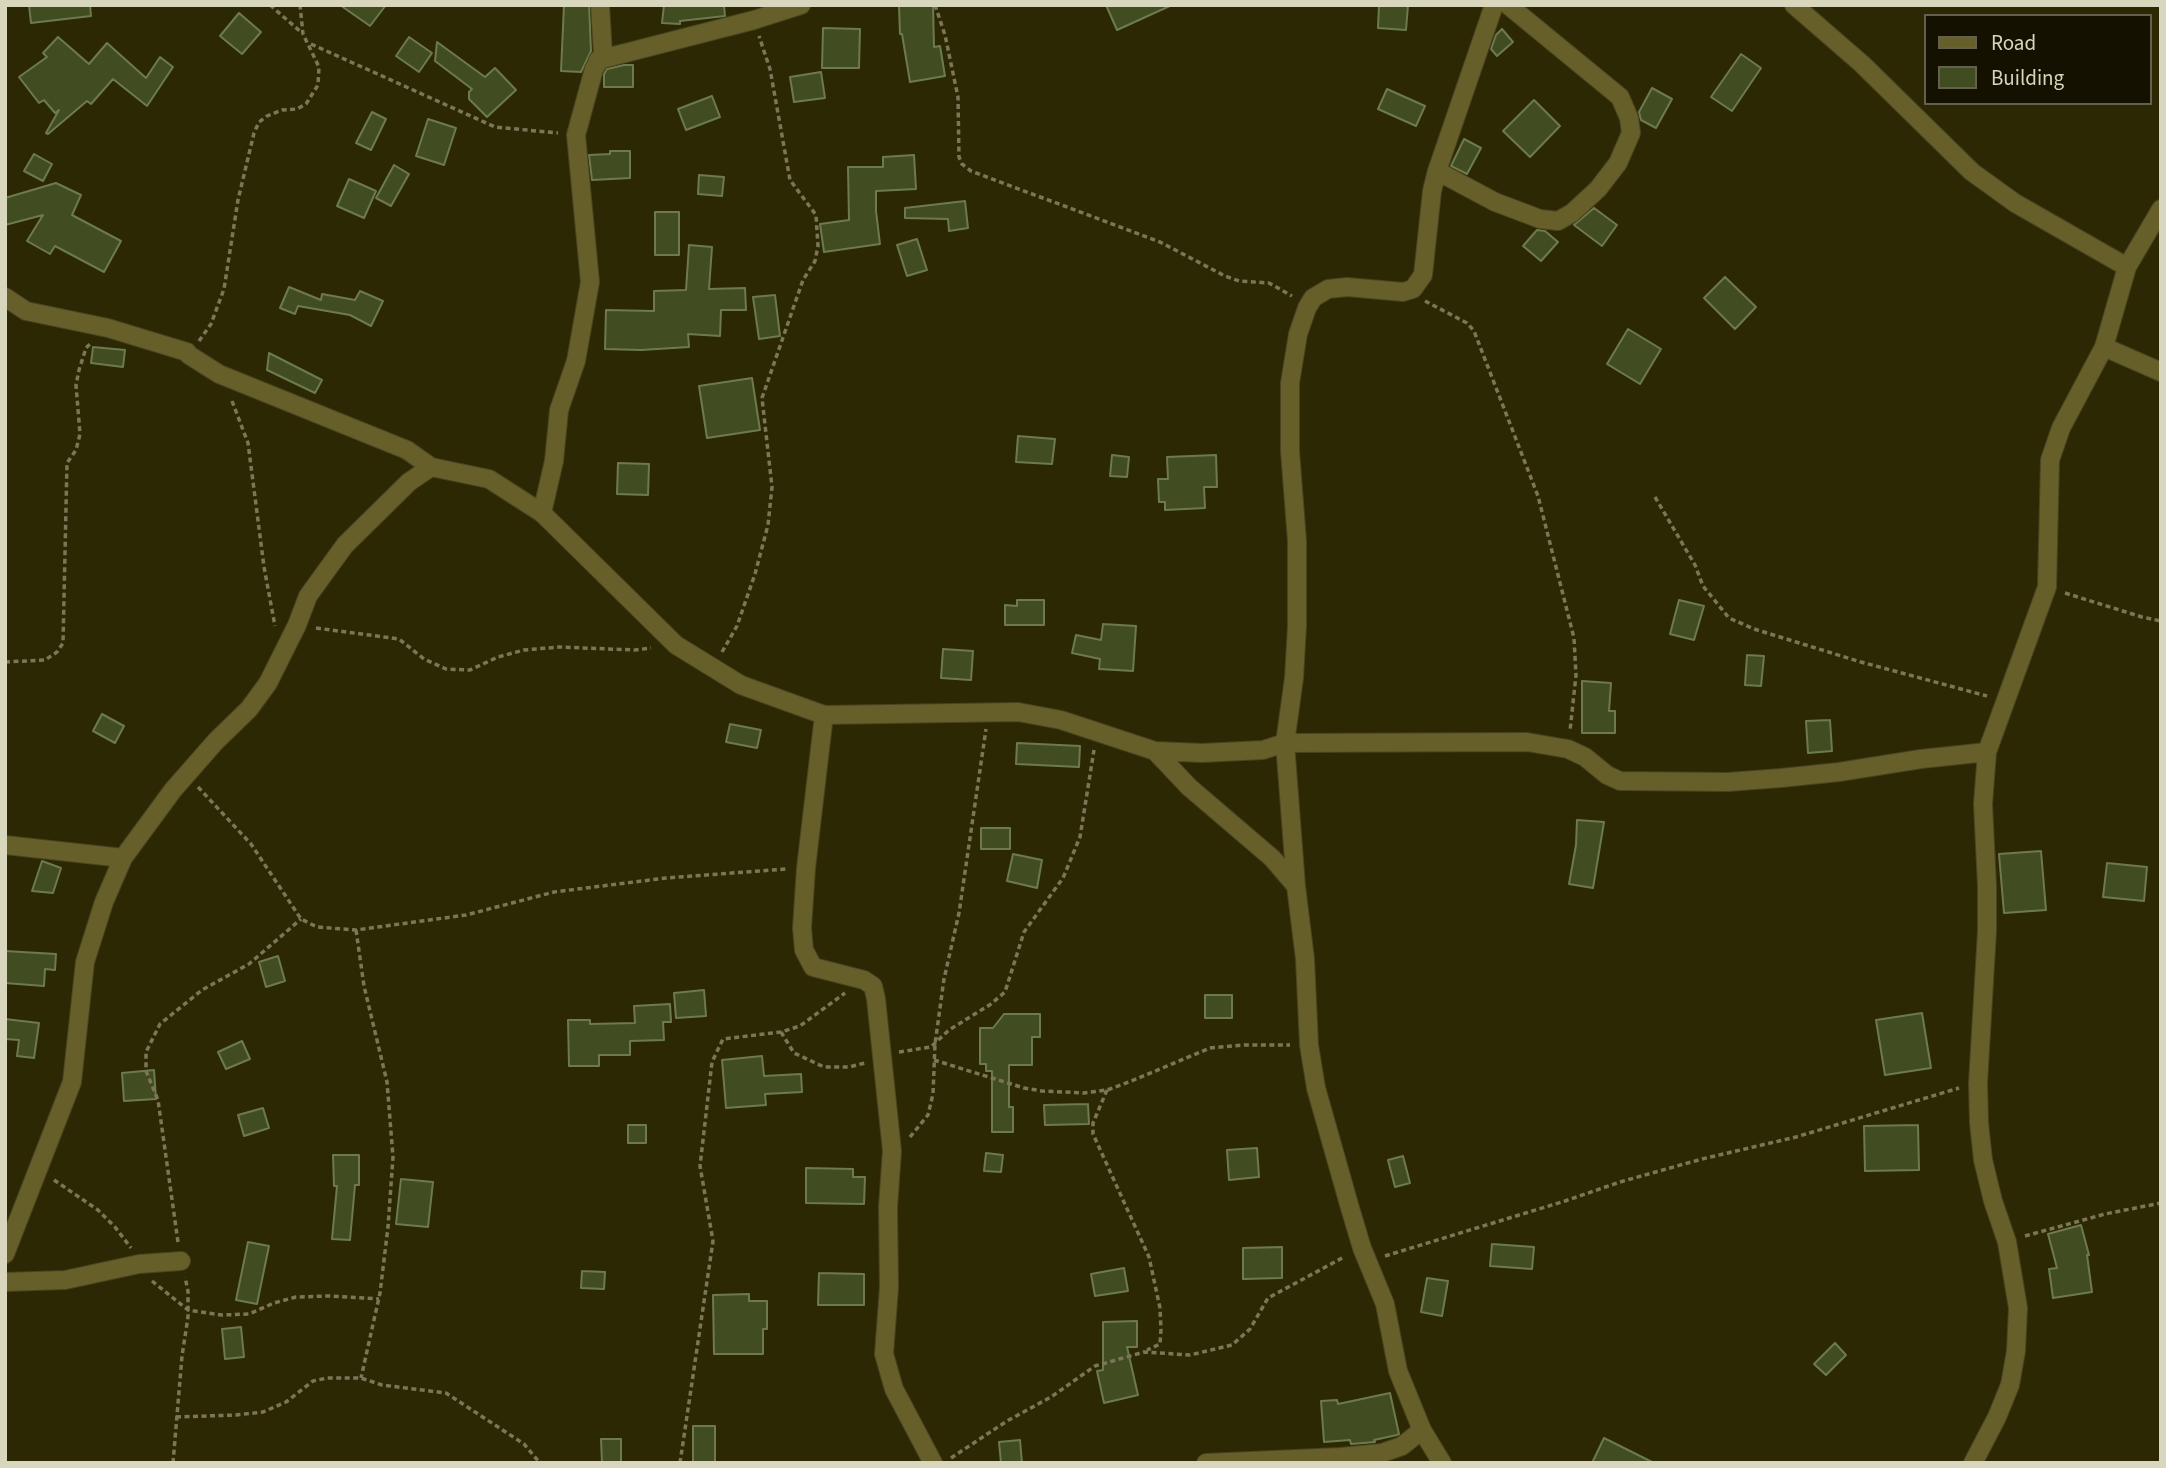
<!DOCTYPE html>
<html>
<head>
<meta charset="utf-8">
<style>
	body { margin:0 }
	#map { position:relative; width:2166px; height:1468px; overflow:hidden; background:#2d2804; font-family:"Source Sans 3",sans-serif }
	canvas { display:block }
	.frame { position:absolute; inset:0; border:7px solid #d9d6be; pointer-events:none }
	.legend { position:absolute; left:1924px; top:14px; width:228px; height:91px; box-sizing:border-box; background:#141101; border:2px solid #63604d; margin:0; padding:9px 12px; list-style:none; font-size:21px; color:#d9d6be }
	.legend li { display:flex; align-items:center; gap:14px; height:35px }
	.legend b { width:35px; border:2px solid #63604d }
</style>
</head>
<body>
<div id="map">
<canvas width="2166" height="1468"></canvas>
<div class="frame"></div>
<ul class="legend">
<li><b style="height:9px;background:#665f29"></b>Road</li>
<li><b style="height:19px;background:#414c21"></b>Building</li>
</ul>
</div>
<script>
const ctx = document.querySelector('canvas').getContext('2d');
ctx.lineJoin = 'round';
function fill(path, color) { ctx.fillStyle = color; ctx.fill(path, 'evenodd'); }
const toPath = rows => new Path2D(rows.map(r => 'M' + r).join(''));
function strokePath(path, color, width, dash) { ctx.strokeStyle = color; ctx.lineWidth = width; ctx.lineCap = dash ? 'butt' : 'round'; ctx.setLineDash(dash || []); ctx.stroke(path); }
const building = toPath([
	[29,5,90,5,91,16,31,23,29,5],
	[340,5,386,5,370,26,340,5],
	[564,5,589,5,591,51,581,72,561,71,564,5],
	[664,5,724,5,725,16,680,21,680,24,662,23,664,5],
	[933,5,934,47,940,46,945,76,910,82,902,34,900,34,899,6,933,5],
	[1106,5,1172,5,1117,30,1106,5],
	[1379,5,1408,5,1406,30,1378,28,1379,5],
	[239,13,261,32,242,54,220,36,239,13],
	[823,28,860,29,859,68,822,68,823,28],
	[1502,29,1513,42,1497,56,1491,49,1496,35,1502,29],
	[58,37,89,64,107,43,146,78,160,57,173,67,147,106,113,79,91,104,87,101,48,134,46,133,59,110,55,113,44,100,39,103,19,77,47,57,43,53,58,37],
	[409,37,432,53,419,72,396,56,409,37],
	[437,42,485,77,495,68,516,90,487,117,469,99,469,92,472,89,435,61,437,42],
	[1741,54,1761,68,1732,111,1711,97,1741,54],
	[624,65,633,65,633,87,604,87,604,74,607,69,624,65],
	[821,72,825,98,794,102,790,77,821,72],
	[1652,88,1672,99,1656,128,1641,120,1639,112,1652,88],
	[1387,89,1425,106,1416,126,1378,109,1387,89],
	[712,96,720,117,686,130,678,109,712,96],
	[1534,100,1560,126,1530,157,1503,131,1534,100],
	[372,112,386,119,371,150,356,143,372,112],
	[428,119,456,128,444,165,416,156,428,119],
	[1464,139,1481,148,1467,174,1451,166,1464,139],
	[610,151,630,151,630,178,592,180,589,155,610,154,610,151],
	[34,154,52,164,43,181,24,171,34,154],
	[914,155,916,189,876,191,876,211,880,244,824,252,820,224,849,220,848,167,883,167,883,157,914,155],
	[394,165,409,174,391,206,376,198,394,165],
	[699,175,724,177,722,196,698,194,699,175],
	[349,179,376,191,364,218,337,206,349,179],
	[56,183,81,195,72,215,121,241,104,272,55,246,50,254,27,241,43,215,5,225,5,198,56,183],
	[965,201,968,228,949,231,948,219,905,218,905,208,965,201],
	[1594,208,1617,225,1602,246,1574,225,1594,208],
	[655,212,679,212,679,255,655,255,655,212],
	[1537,230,1545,231,1558,242,1541,261,1523,246,1537,230],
	[917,239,927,270,907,276,897,245,917,239],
	[689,245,712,247,709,289,745,288,746,310,721,310,720,336,688,334,689,347,641,350,605,349,606,310,654,311,654,291,686,290,689,245],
	[1725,277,1756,307,1735,329,1704,298,1725,277],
	[289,287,321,300,322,294,355,300,360,291,383,301,371,326,350,315,298,306,295,314,280,308,289,287],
	[775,295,780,336,759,339,753,297,775,295],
	[1628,329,1661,349,1640,384,1607,364,1628,329],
	[93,347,125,350,123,367,91,363,93,347],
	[269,353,322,380,315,393,267,370,269,353],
	[752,378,760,430,707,438,699,386,752,378],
	[1018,436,1055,439,1052,464,1016,462,1018,436],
	[1112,455,1129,457,1127,477,1110,476,1112,455],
	[1216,455,1217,487,1204,487,1205,508,1165,510,1165,502,1159,502,1158,479,1168,479,1167,457,1216,455],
	[618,463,649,464,648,495,617,494,618,463],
	[1017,600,1044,600,1044,625,1005,625,1005,605,1017,606,1017,600],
	[1679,600,1704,606,1694,640,1670,634,1679,600],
	[1103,624,1136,626,1133,671,1099,669,1100,659,1072,653,1076,635,1101,640,1103,624],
	[943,649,973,651,971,680,941,678,943,649],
	[1747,655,1764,656,1761,686,1745,685,1747,655],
	[1582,681,1611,683,1609,711,1615,711,1615,733,1582,733,1582,681],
	[102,714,124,726,115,743,93,731,102,714],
	[1830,720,1832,751,1808,753,1806,721,1830,720],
	[730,724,761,730,757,748,726,742,730,724],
	[1017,743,1080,746,1079,767,1016,764,1017,743],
	[1577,820,1604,822,1593,888,1569,884,1576,845,1577,820],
	[981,828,1010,828,1010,849,981,849,981,828],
	[2041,851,2046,910,2004,913,1999,854,2041,851],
	[1013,854,1042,860,1037,888,1007,881,1013,854],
	[42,861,61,868,53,893,32,891,42,861],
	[2107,863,2147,867,2144,901,2103,897,2107,863],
	[5,951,56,954,55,970,45,969,44,986,5,983,5,951],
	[278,956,285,981,266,987,259,962,278,956],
	[704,990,706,1016,676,1018,674,993,704,990],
	[1205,995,1232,995,1232,1018,1205,1018,1205,995],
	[670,1004,671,1022,663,1022,664,1040,630,1041,630,1055,599,1055,599,1066,569,1066,568,1020,590,1020,590,1024,635,1023,634,1006,670,1004],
	[1922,1013,1931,1068,1885,1075,1876,1020,1922,1013],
	[1004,1014,1040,1014,1040,1037,1032,1037,1032,1065,1009,1065,1009,1107,1013,1107,1013,1132,992,1132,992,1071,986,1071,986,1064,980,1064,980,1028,993,1028,1004,1014],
	[5,1019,39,1023,34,1058,17,1056,19,1040,5,1039,5,1019],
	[242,1041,250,1059,226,1069,218,1052,242,1041],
	[762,1056,764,1076,801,1074,802,1092,765,1094,766,1105,726,1108,722,1060,762,1056],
	[154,1070,156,1099,124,1101,122,1073,154,1070],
	[1088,1104,1089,1124,1045,1125,1044,1105,1088,1104],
	[263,1108,269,1128,244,1136,238,1115,263,1108],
	[628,1125,646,1125,646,1143,628,1143,628,1125],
	[1918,1125,1919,1170,1865,1171,1864,1126,1918,1125],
	[1257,1148,1259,1177,1229,1180,1227,1150,1257,1148],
	[986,1153,1003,1155,1001,1172,984,1171,986,1153],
	[333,1155,359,1155,359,1185,355,1185,350,1240,332,1239,337,1186,334,1186,333,1155],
	[1403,1156,1410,1183,1395,1187,1388,1160,1403,1156],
	[806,1168,853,1169,853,1177,865,1177,864,1204,806,1203,806,1168],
	[401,1179,433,1182,428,1227,396,1224,401,1179],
	[2081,1225,2089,1255,2087,1255,2092,1292,2053,1298,2049,1269,2057,1268,2048,1234,2081,1225],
	[248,1242,269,1246,257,1304,236,1300,248,1242],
	[1492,1244,1534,1247,1532,1269,1490,1266,1492,1244],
	[1282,1247,1282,1278,1243,1279,1243,1248,1282,1247],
	[1124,1268,1128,1291,1095,1296,1091,1274,1124,1268],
	[582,1271,605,1272,604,1289,581,1288,582,1271],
	[819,1273,864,1274,864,1305,818,1305,819,1273],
	[1427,1278,1448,1281,1442,1316,1421,1312,1427,1278],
	[749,1294,749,1301,767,1301,767,1329,763,1329,763,1354,714,1354,713,1295,749,1294],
	[1137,1321,1137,1347,1127,1347,1138,1395,1104,1403,1097,1371,1103,1370,1103,1322,1137,1321],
	[241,1327,244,1357,225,1359,222,1329,241,1327],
	[1835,1343,1846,1355,1826,1375,1814,1364,1835,1343],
	[1390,1393,1399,1434,1397,1435,1374,1440,1375,1442,1351,1444,1350,1440,1324,1442,1321,1401,1337,1400,1338,1404,1390,1393],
	[693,1426,715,1426,715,1463,693,1463,693,1426],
	[1604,1438,1654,1463,1592,1463,1604,1438],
	[601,1439,621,1439,621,1463,602,1463,601,1439],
	[1020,1440,1022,1463,1001,1463,999,1442,1020,1440]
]);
const path = toPath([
	[270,5,302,33],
	[935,5,945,35,958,97,959,157,962,164,971,171,1160,242,1225,276,1239,281,1269,283,1292,296],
	[311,44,495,127,558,133],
	[1425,301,1467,323,1474,331,1538,496,1574,638,1576,675,1570,731],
	[199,341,211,324,224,289,238,200,254,133,259,122,267,116,282,110,297,109,306,104,318,85,319,67,303,34,300,5],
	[232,401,248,443,264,567,275,626],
	[1655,497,1695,565,1703,586,1729,618,1754,629,1861,662,1987,696],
	[2065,593,2142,617,2161,621],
	[316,628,399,639,424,659,446,669,470,670,498,657,524,650,559,647,635,650,651,648],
	[722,652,737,626,755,574,768,525,772,487,762,398,796,300,803,280,815,261,818,246,816,215,790,180,770,69,759,36],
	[5,662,45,660,57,652,63,643,67,463,76,450,80,434,76,385,79,370,86,348,91,343],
	[198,787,251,844,301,919,317,927,356,930,466,915,554,892,666,878,786,869],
	[356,930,364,986,387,1082,393,1157,388,1227,380,1293,361,1378],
	[781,1032,794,1053,824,1067,849,1067,865,1063],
	[899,1052,931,1047,949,1030,991,1004,1005,992,1024,932,1063,878,1080,837,1094,750],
	[934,1060,1024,1088,1042,1091,1084,1093,1107,1090,1129,1082,1210,1048,1244,1045,1290,1045],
	[1107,1090,1093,1123,1093,1134,1149,1257,1160,1308,1161,1329,1160,1344,1147,1350],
	[910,1137,928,1115,933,1094,935,1044,944,979,959,913,986,729],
	[54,1180,98,1210,115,1227,131,1248],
	[2025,1236,2105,1214,2161,1203],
	[178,1242,158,1100,146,1071,146,1052,160,1024,202,990,249,964,301,919],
	[1385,1256,1565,1201,1620,1182,1702,1159,1796,1137,1959,1088],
	[152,1281,188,1310,222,1315,249,1314,274,1303,296,1297,329,1296,379,1299],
	[176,1417,236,1415,263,1412,286,1402,313,1381,327,1378,361,1378,382,1385,446,1393,524,1444,540,1463],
	[951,1458,1007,1421,1051,1397,1095,1366,1144,1352,1190,1355,1232,1345,1250,1329,1268,1298,1344,1257],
	[173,1463,182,1356,188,1317,188,1291,185,1277],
	[680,1463,713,1241,700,1166,712,1062,723,1039,781,1032,800,1026,845,993],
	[2055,1463,2071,1463]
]);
const minor = toPath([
	[1794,5,1862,64,1972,172,2015,203,2127,267],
	[598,60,754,20,801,5],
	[1437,171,1495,202,1540,219,1558,221,1572,213,1598,189,1618,163,1631,133,1629,118,1620,97,1508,5],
	[5,297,26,311,108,328,187,352,189,355,219,374,407,450,431,467,489,479,542,513,676,645,741,685,824,715,1018,712,1061,720,1155,751,1202,753,1263,750,1285,743,1527,742,1568,749,1585,757,1607,775,1620,781,1728,782,1781,778,1839,772,1921,759,1987,752],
	[2104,347,2161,372],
	[542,513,554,461,559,410,576,361,590,282,576,135,594,69,603,54,600,5],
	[824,715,806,868,802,928,804,950,813,967,864,980,873,986,876,999,892,1151,888,1207,889,1287,884,1354,894,1389,933,1463],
	[1155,751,1189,787,1272,858,1296,886],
	[5,845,123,858],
	[5,1254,72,1082,85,962,104,902,123,858,173,790,216,741,249,709,268,683,297,625,308,596,345,545,409,482,431,467],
	[5,1282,65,1280,139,1264,181,1261],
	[1206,1463,1340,1457,1382,1453,1402,1446,1422,1430],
	[1442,1463,1422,1430,1398,1371,1385,1304,1362,1248,1350,1208,1316,1088,1309,1045,1305,959,1296,886,1285,743,1294,678,1297,626,1297,541,1290,451,1290,383,1298,334,1307,308,1313,298,1328,289,1347,287,1403,292,1413,289,1423,275,1432,191,1437,171,1494,5],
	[1973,1463,1997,1417,2010,1385,2016,1351,2018,1308,2007,1242,1993,1201,1983,1160,1979,1123,1978,1083,1987,931,1987,886,1983,804,1987,752,2047,587,2050,460,2061,428,2104,347,2127,267,2161,209]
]);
fill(building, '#414c21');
strokePath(building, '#6d7a4e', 2);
strokePath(minor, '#494422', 20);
strokePath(path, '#7b7658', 3.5, [5, 3.5]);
strokePath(minor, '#665f29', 18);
</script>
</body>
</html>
